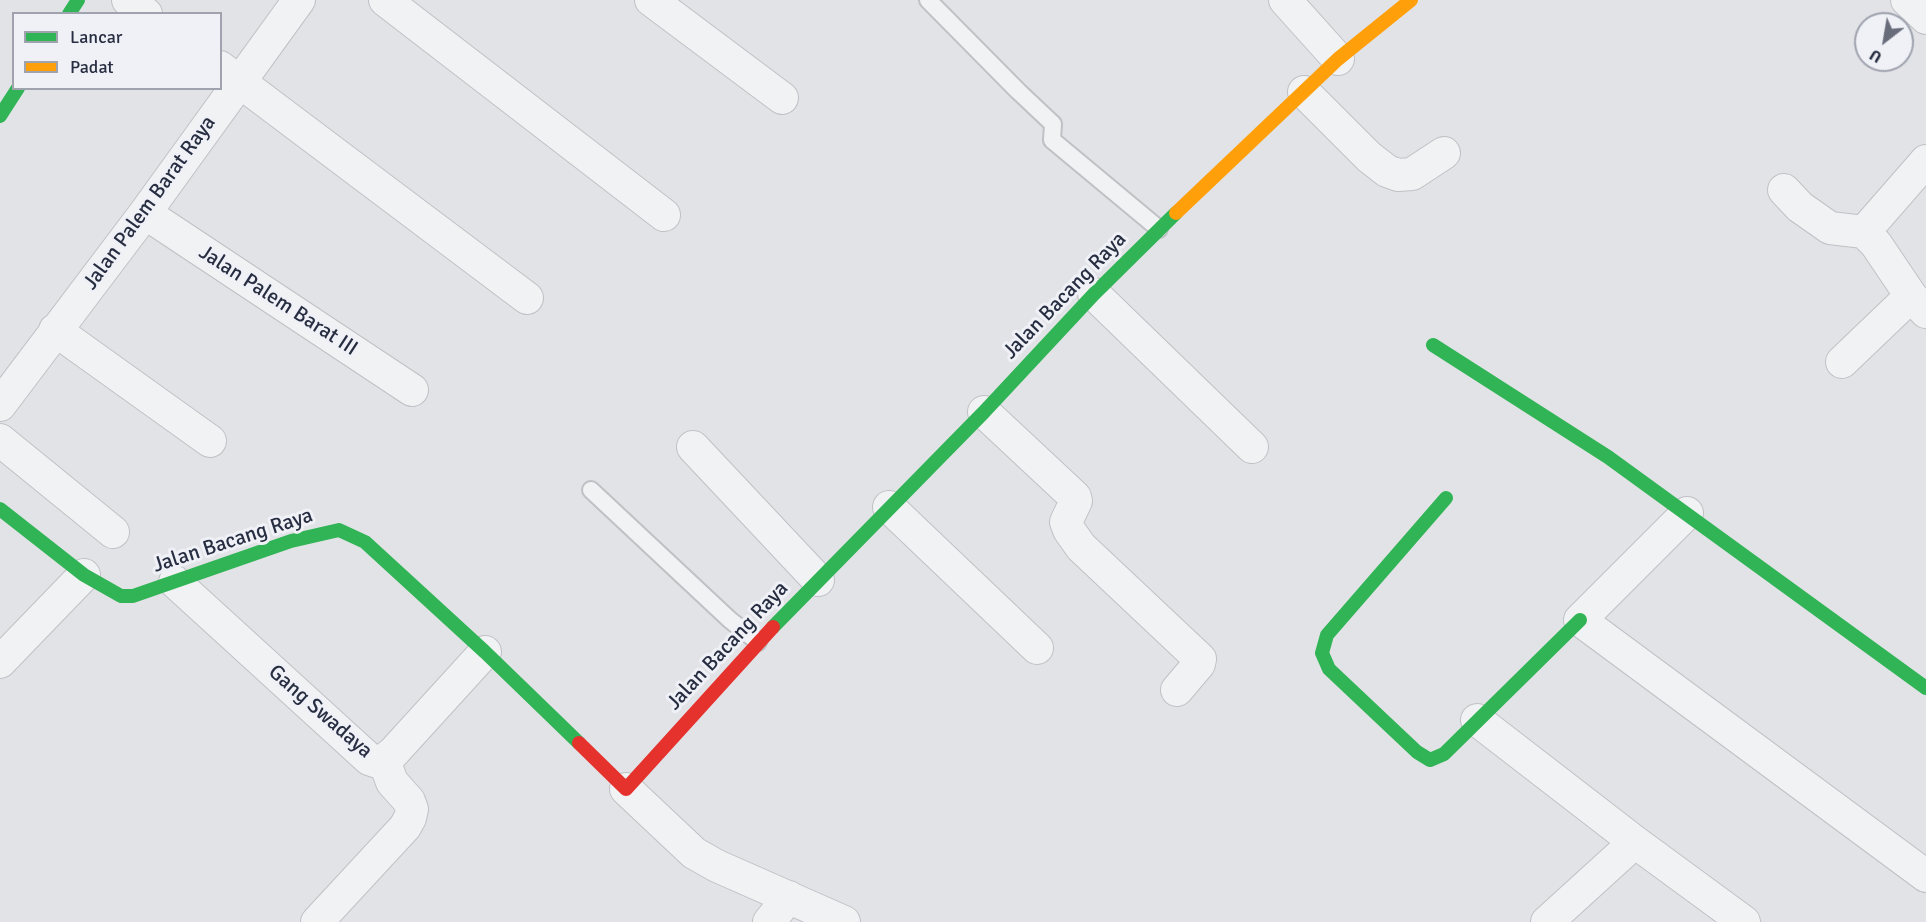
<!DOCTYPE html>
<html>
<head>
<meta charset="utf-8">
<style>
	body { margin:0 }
	#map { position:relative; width:1926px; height:922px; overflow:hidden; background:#e2e3e7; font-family:Signika,sans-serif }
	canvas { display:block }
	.legend { position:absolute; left:12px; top:12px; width:210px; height:78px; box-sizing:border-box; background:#eff1f7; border:2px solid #9fa3ae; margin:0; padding:8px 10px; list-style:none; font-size:18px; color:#282e41 }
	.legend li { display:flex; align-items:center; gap:12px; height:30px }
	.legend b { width:30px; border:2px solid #9fa3ae }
	.north { position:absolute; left:1854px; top:12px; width:60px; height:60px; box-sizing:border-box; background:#eff1f7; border:2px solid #9fa3ae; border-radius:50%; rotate:211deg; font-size:16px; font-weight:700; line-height:24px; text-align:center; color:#282e41 }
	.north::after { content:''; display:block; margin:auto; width:21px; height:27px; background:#696d7b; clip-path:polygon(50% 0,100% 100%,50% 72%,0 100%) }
</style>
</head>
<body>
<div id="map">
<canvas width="1926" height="922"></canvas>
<ul class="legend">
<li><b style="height:8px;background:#30b455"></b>Lancar</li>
<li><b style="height:8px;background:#ff9f0a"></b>Padat</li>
</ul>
<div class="north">U</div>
</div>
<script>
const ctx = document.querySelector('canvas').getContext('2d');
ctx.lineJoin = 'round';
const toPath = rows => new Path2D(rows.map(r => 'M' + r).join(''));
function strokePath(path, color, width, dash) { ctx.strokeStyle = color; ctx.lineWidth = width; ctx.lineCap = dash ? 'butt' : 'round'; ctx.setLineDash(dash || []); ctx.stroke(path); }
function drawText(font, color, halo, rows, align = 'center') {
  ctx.font = font + ' Signika,sans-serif'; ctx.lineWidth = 6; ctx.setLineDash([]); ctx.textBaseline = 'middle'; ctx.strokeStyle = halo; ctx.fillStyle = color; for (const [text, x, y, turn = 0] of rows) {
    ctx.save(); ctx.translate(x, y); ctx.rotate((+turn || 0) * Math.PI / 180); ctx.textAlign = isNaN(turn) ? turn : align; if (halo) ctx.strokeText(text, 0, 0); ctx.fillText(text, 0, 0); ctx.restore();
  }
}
const lane = toPath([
	[928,0,1018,91,1053,124,1052,140,1159,229],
	[591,490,730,620,758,642]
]);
const street = toPath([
	[128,0,146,14],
	[385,0,664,215],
	[651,0,782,98],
	[1285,0,1338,59],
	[1907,0,1926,18],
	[220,67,527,298],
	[1304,92,1369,157,1387,171,1398,175,1412,174,1444,153],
	[1926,161,1864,232,1876,244,1911,296,1926,312],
	[1784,190,1800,207,1830,228,1864,232],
	[145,213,412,390],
	[1094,294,1252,447],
	[55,330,210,441],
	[1842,362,1911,296],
	[0,405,145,213,299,0],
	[984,412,1075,497,1076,501,1066,522,1069,530,1081,547,1200,659,1199,664,1177,690],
	[0,440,113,532],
	[693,447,818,580],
	[889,507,1037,648],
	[1687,513,1580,620,1926,876],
	[175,582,369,759,378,762,384,760,393,753,485,652],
	[0,662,84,575],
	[1477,720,1635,842,1744,922],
	[626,789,694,853,717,866,844,922],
	[317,922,405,827,410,818,412,809,409,801,392,782,384,760],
	[769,922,789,897],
	[1547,922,1635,842]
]);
const fast = toPath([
	[69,14,78,0],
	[0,116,18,88],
	[1433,345,1608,457,1926,688],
	[1446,498,1327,635,1322,653,1329,669,1417,752,1430,760,1444,754,1580,620],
	[0,509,84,575,121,596,133,596,291,541,339,530,365,542,485,652,579,743],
	[773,627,984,412,1094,294,1176,213]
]);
const slow = toPath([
	[1176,213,1338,59,1411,0]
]);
const jam = toPath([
	[579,743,626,789,773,627]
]);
const streetNames = [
	["Jalan Palem Barat Raya",150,203,-54],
	["Jalan Bacang Raya",1065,296,-46],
	["Jalan Palem Barat III",278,301,33],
	["Jalan Bacang Raya",233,541,-18],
	["Jalan Bacang Raya",728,646,-47],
	["Gang Swadaya",320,712,41]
];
strokePath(lane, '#c0c1c5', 20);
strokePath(street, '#c0c1c5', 34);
strokePath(lane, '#f1f2f4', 16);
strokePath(street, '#f1f2f4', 32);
strokePath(fast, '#30b455', 14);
strokePath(slow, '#ff9f0a', 14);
strokePath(jam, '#e5322d', 14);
drawText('21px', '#282e41', '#eff1f7', streetNames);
</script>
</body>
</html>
